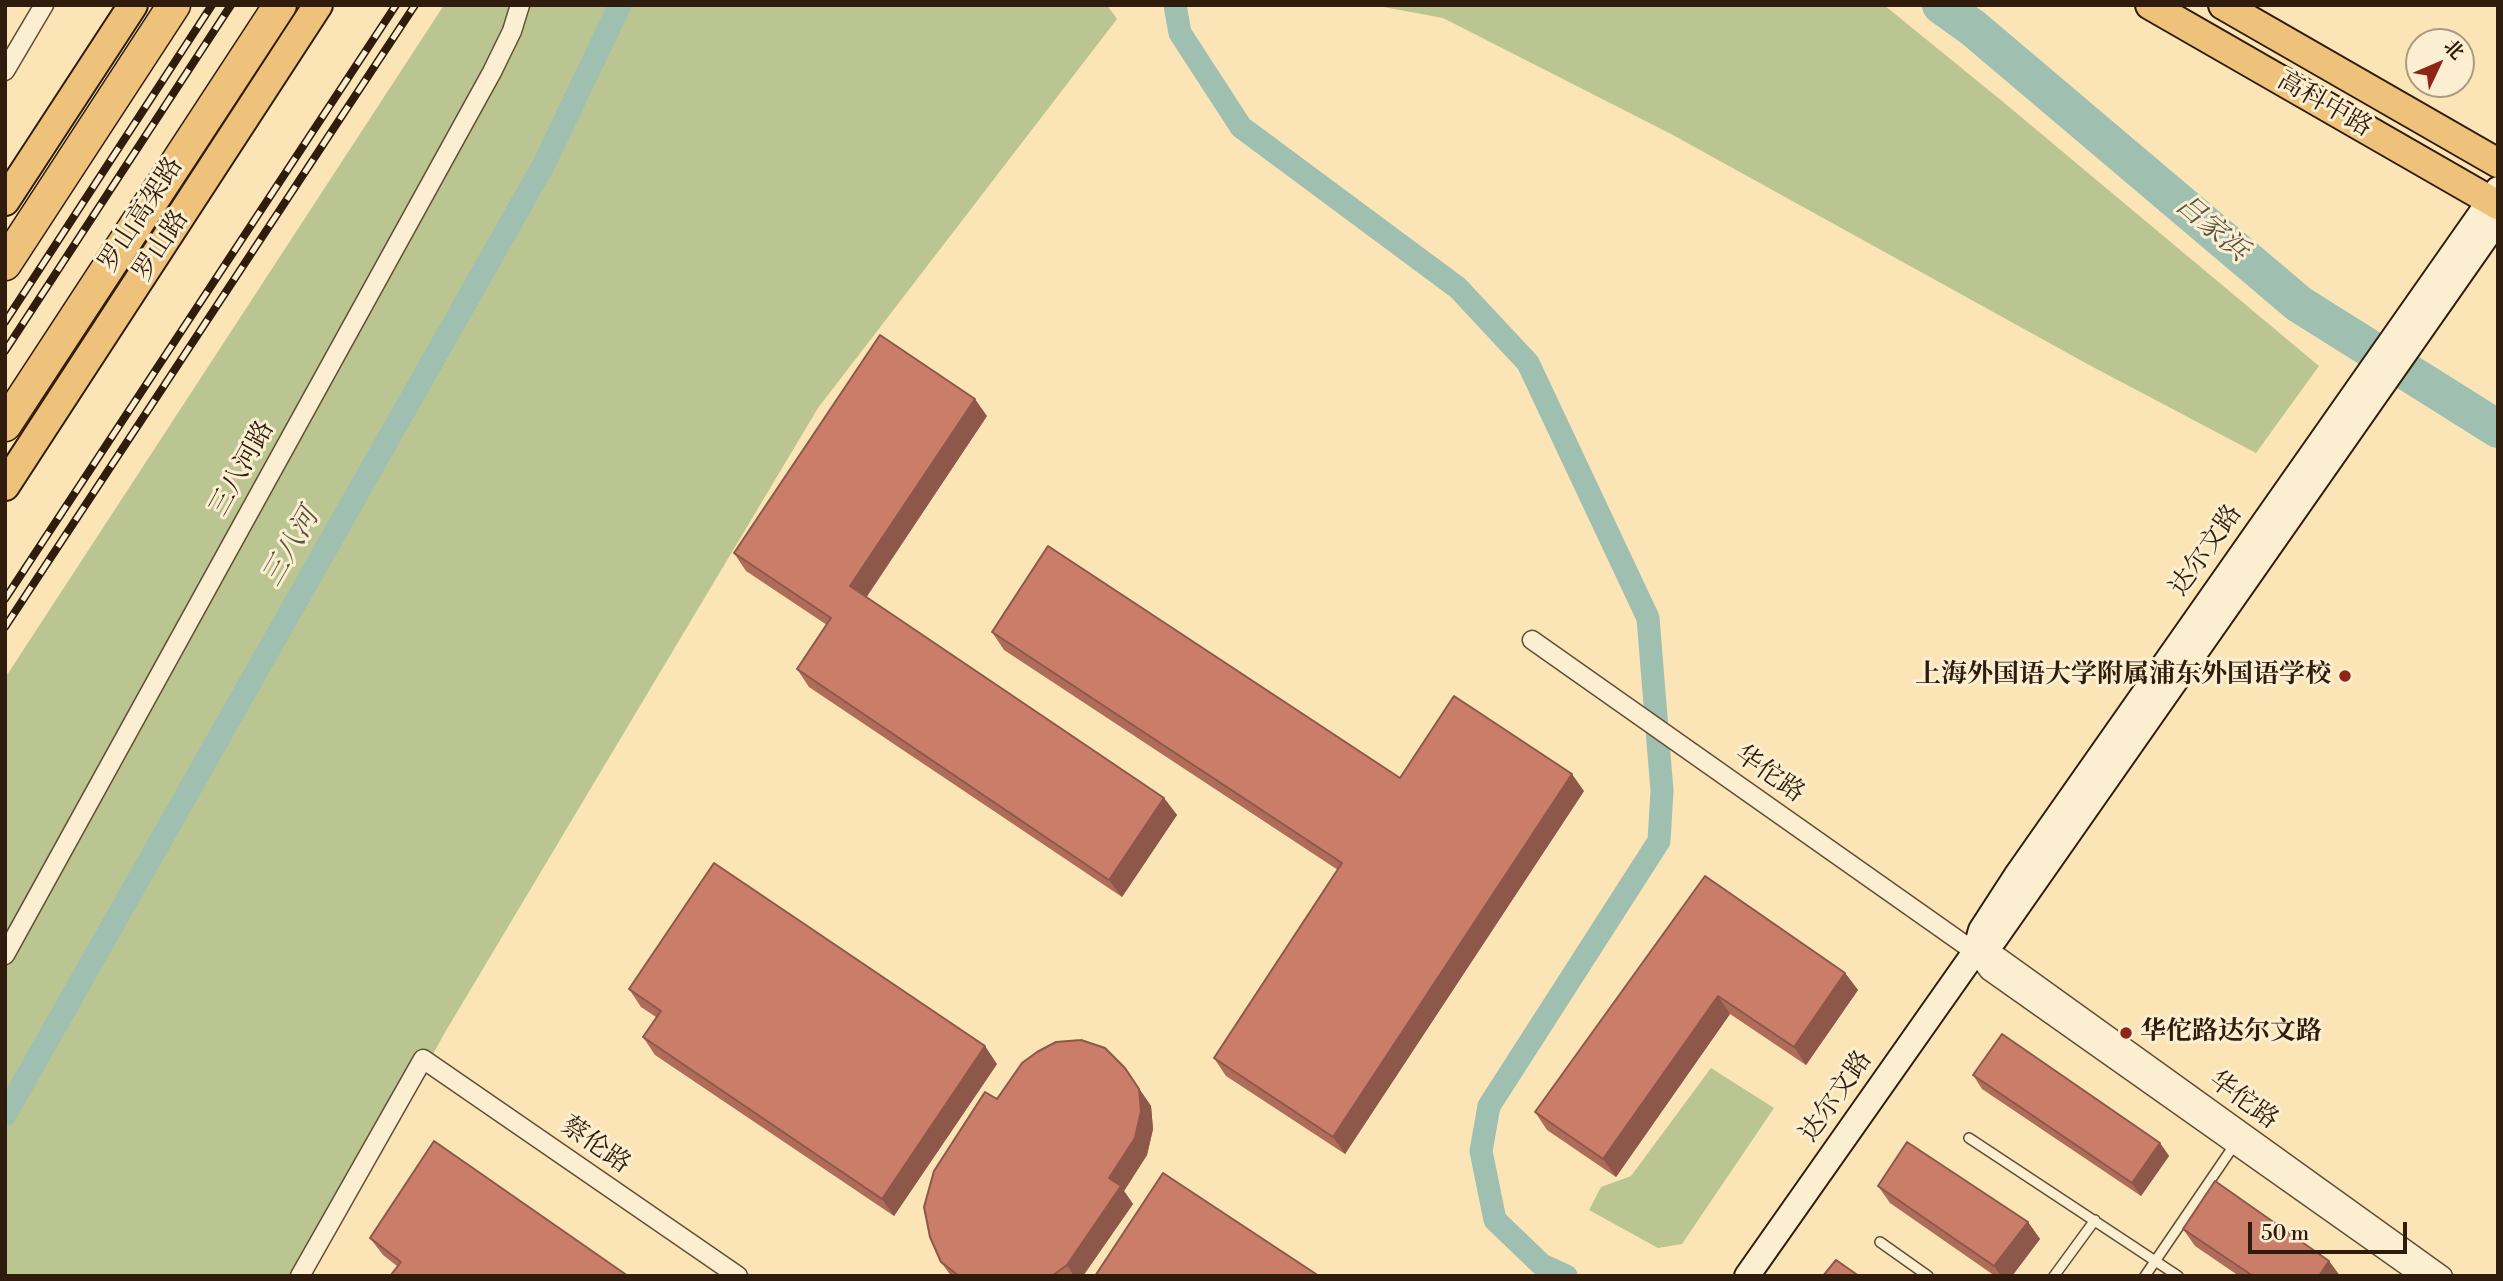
<!DOCTYPE html>
<html>
<head>
<meta charset="utf-8">
<style>
	body { margin:0 }
	#map { position:relative; width:2503px; height:1281px; overflow:hidden; background:#fbe5b6; font-family:"Libre Bodoni","Noto Serif SC",serif }
	canvas { display:block }
	.frame { position:absolute; inset:0; border:7px solid #2f1c0c; pointer-events:none }
	.north { position:absolute; left:2405px; top:28px; width:70px; height:70px; box-sizing:border-box; background:#fceed0; border:2px solid #aa9a82; border-radius:50%; rotate:46deg; font-size:19px; font-weight:700; line-height:28px; text-align:center; color:#2f1c0c }
	.north::after { content:''; display:block; margin:auto; width:24px; height:32px; background:#8f2418; clip-path:polygon(50% 0,100% 100%,50% 72%,0 100%) }
	.scale { position:absolute; left:2248px; top:1222px; width:159px; height:32px; box-sizing:border-box; border:4px solid #2f1c0c; border-top:0; padding-left:9px; font-size:21px; line-height:24px; white-space:nowrap; color:#2f1c0c; -webkit-text-stroke:5px #fceed0; paint-order:stroke }
</style>
</head>
<body>
<div id="map">
<canvas width="2503" height="1281"></canvas>
<div class="frame"></div>
<div class="north">北</div>
<div class="scale">50 m</div>
</div>
<script>
const ctx = document.querySelector('canvas').getContext('2d');
ctx.lineJoin = 'round';
function fill(path, color) { ctx.fillStyle = color; ctx.fill(path, 'evenodd'); }
const toPath = rows => new Path2D(rows.map(r => 'M' + r).join(''));
function strokePath(path, color, width, dash) { ctx.strokeStyle = color; ctx.lineWidth = width; ctx.lineCap = dash ? 'butt' : 'round'; ctx.setLineDash(dash || []); ctx.stroke(path); }
function drawText(font, color, halo, rows, align = 'center') {
  ctx.font = font + ' "Libre Bodoni","Noto Serif SC",serif'; ctx.lineWidth = 6; ctx.setLineDash([]); ctx.textBaseline = 'middle'; ctx.strokeStyle = halo; ctx.fillStyle = color; for (const [text, x, y, turn = 0] of rows) {
    ctx.save(); ctx.translate(x, y); ctx.rotate((+turn || 0) * Math.PI / 180); ctx.textAlign = isNaN(turn) ? turn : align; if (halo) ctx.strokeText(text, 0, 0); ctx.fillText(text, 0, 0); ctx.restore();
  }
}
const green = toPath([
	[444,5,1107,5,1117,19,818,408,444,1034,312,1276,5,1276,5,678],
	[1373,5,1884,5,2002,101,2319,366,2256,453,2091,366,1671,134,1443,18],
	[1711,1068,1774,1108,1682,1244,1658,1248,1589,1210,1601,1187,1631,1176]
]);
const canal = toPath([
	[1175,5,1180,33,1241,127,1458,288,1528,363,1648,618,1662,791,1659,841,1489,1106,1481,1151,1495,1220,1542,1265,1566,1276],
	[5,1115,543,166,620,5]
]);
const river = toPath([
	[1941,5,1973,28,2299,304,2498,429]
]);
const lane = toPath([
	[1969,1138,2178,1276],
	[1880,1242,1928,1276],
	[2054,1276,2095,1220],
	[2145,1276,2235,1144]
]);
const street = toPath([
	[5,71,44,5],
	[1532,640,1975,952,1989,971,2421,1276],
	[1975,952,1999,957,2443,1276],
	[5,955,492,72,512,31,520,5],
	[300,1276,423,1059,738,1276]
]);
const secondary = toPath([
	[1975,952,1994,940,2498,220],
	[1747,1276,1975,952,1981,930,2016,876,2498,189]
]);
const primary = toPath([
	[2150,5,2498,205],
	[2223,5,2498,163],
	[5,201,133,5],
	[5,486,318,5]
]);
const highway = toPath([
	[5,264,174,5],
	[5,425,280,5]
]);
const rail = toPath([
	[5,322,212,5],
	[5,351,231,5],
	[5,599,396,5],
	[5,627,415,5]
]);
const wall = toPath([
	[987,416,866,597,1164,798,1177,815,1122,897,809,687,797,669,827,625,746,571,734,553],
	[992,632,1400,778,1584,791,1345,1154,1226,1076,1214,1058,1338,870,1004,650],
	[1705,876,1845,973,1858,990,1806,1065,1730,1014,1616,1177,1547,1130,1535,1112],
	[629,989,997,1064,894,1216,655,1055,643,1037,656,1017,641,1007],
	[1125,1068,1151,1106,1153,1129,1147,1155,1124,1191,1133,1204,1083,1276,951,1276,941,1262],
	[1973,1075,2160,1143,2169,1156,2141,1196,1982,1089],
	[1878,1186,2028,1222,2040,1239,2012,1276,1995,1276,1890,1203],
	[2183,1229,2329,1261,2340,1276,2239,1276,2195,1246],
	[370,1238,628,1276,397,1266,383,1255]
]);
const shadedWall = toPath([
	[975,399,987,416,862,604,850,586],
	[1572,774,1584,791,1345,1154,1333,1137],
	[1164,798,1177,815,1122,897,1109,880],
	[1845,973,1858,990,1806,1065,1794,1047],
	[1718,996,1730,1014,1616,1177,1603,1159],
	[985,1046,997,1064,894,1216,882,1199],
	[1125,1068,1151,1106,1153,1129,1147,1155,1124,1191,1133,1204,1083,1276,1074,1276,1067,1265,1109,1178],
	[2160,1143,2169,1156,2141,1196,2132,1183],
	[2028,1222,2040,1239,2012,1276,2001,1276,1994,1266],
	[2329,1261,2340,1276,2319,1276]
]);
const building = toPath([
	[880,335,975,399,850,586,1164,798,1109,880,797,669,831,618,734,553,880,335],
	[1048,546,1400,778,1454,696,1572,774,1333,1137,1214,1058,1342,863,992,632,1048,546],
	[714,863,985,1046,882,1199,643,1037,661,1011,629,989,714,863],
	[1705,876,1845,973,1794,1047,1718,996,1603,1159,1535,1112,1705,876],
	[2002,1034,2160,1143,2132,1183,1973,1075,2002,1034],
	[1081,1040,1105,1048,1125,1068,1139,1089,1141,1111,1135,1138,1109,1178,1121,1186,1067,1265,1052,1276,959,1276,941,1262,930,1237,924,1207,934,1171,985,1092,997,1099,1022,1063,1037,1052,1056,1042,1081,1040],
	[434,1141,628,1276,390,1276,401,1262,370,1238,434,1141],
	[1907,1142,2028,1222,1994,1266,1878,1186,1907,1142],
	[1163,1173,1319,1276,1095,1276,1163,1173],
	[2215,1181,2329,1261,2319,1276,2253,1276,2183,1229,2215,1181],
	[1836,1260,1859,1276,1823,1276,1836,1260]
]);
const markers = [
	[2345,676,7,"#8f2418"],
	[2126,1033,7,"#8f2418"]
];
const streetNames = [
	["高科中路",2324,105,30],
	["罗山高架路",142,215,-57],
	["罗山路",162,246,-57],
	["三八河路",243,469,-61],
	["达尔文路",2207,551,-55],
	["华佗路",1769,775,35],
	["达尔文路",1837,1097,-55],
	["华佗路",2243,1101,36],
	["蔡伦路",595,1146,35]
];
const poiNames = [
	["上海外国语大学附属浦东外国语学校",2331,676],
	["华佗路达尔文路",2140,1033,"left"]
];
const waterNames = [
	["吕家浜",2211,229,40],
	["三八河",292,548,-60]
];
fill(green, '#bbc591');
strokePath(canal, '#9fbfb1', 23);
strokePath(river, '#9fbfb1', 38);
strokePath(lane, '#624e36', 12);
strokePath(street, '#624e36', 21);
strokePath(secondary, '#2f1c0c', 28);
strokePath(primary, '#2f1c0c', 32);
strokePath(highway, '#2f1c0c', 35);
strokePath(lane, '#fceed0', 9);
strokePath(street, '#fceed0', 18);
strokePath(secondary, '#fceed0', 24);
strokePath(primary, '#eec27b', 28);
strokePath(highway, '#eec27b', 32);
strokePath(rail, '#2f1c0c', 8);
strokePath(rail, '#fceed0', 5, [16]);
fill(wall, '#ae6c59');
fill(shadedWall, '#8d5849');
fill(building, '#ca7d68');
strokePath(building, '#8d5849', 2);
for (const [x, y, r, color] of markers) { const dot = new Path2D(); dot.arc(x, y, r, 0, 2 * Math.PI); ctx.fillStyle = color; ctx.fill(dot); strokePath(dot, '#fceed0', 2.5); }
drawText('26px', '#2f1c0c', '#fceed0', streetNames);
drawText('bold 26px', '#2f1c0c', '#fceed0', poiNames, 'right');
drawText('italic 28px', '#565546', '#fceed0', waterNames);
</script>
</body>
</html>
